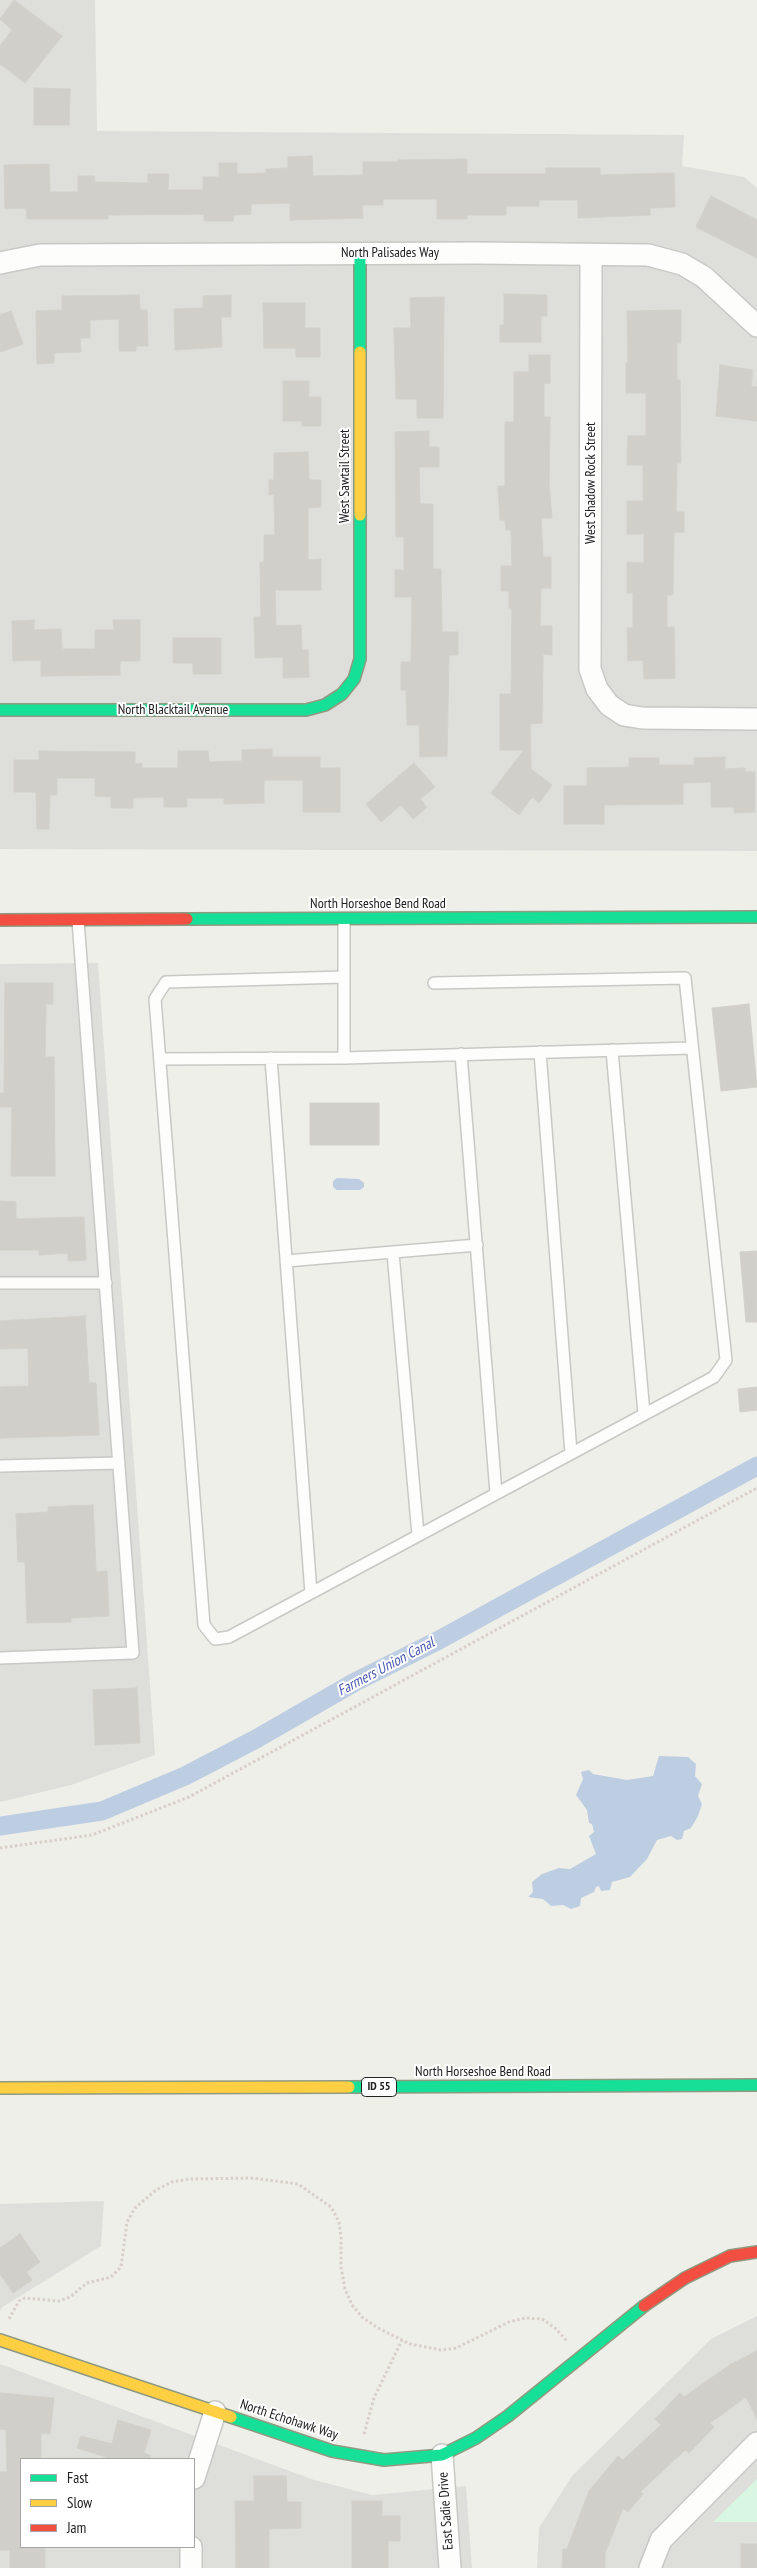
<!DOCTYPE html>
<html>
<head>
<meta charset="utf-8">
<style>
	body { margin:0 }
	#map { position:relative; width:757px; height:2568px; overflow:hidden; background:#efefe9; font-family:"PT Sans Narrow",sans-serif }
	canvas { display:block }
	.legend { position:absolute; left:20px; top:2458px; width:175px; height:90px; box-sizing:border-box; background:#fff; border:1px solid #a6a6a6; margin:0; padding:6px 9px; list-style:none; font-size:15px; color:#212121 }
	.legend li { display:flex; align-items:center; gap:10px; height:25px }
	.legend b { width:25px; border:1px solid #a6a6a6 }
</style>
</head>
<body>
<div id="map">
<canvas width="757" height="2568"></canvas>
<ul class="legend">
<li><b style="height:6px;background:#16e098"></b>Fast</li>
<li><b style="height:6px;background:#ffcf43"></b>Slow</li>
<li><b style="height:6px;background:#f24e42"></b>Jam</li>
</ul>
</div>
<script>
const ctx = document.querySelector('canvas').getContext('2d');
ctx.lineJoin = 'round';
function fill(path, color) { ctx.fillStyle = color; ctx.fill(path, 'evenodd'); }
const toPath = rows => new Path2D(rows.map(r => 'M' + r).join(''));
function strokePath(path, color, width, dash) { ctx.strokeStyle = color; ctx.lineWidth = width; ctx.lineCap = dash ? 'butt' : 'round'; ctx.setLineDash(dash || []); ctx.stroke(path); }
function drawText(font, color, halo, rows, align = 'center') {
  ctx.font = font + ' "PT Sans Narrow",sans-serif'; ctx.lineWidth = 4; ctx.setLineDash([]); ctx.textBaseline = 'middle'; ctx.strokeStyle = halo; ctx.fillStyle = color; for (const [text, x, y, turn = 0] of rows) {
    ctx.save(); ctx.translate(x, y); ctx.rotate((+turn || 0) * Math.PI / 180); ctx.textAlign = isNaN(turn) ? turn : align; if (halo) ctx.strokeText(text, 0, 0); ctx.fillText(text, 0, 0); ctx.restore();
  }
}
const residential = toPath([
	[0,0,95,0,97,131,684,135,682,166,744,177,757,188,757,851,0,849],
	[98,963,155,1755,71,1785,0,1802,0,964],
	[104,2201,101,2246,1,2308,0,2312,0,2204],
	[757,2316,757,2568,537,2568,539,2528,572,2476,711,2339],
	[0,2364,314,2480,372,2495,466,2486,472,2568,0,2568],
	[21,2459,194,2459,194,2547,21,2547]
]);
const park = toPath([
	[757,2479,757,2522,713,2522]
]);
const water = toPath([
	[337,1178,359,1179,364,1183,364,1187,360,1190,337,1190,333,1187,333,1181],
	[659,1756,688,1757,696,1764,695,1776,702,1784,698,1796,702,1804,698,1816,691,1828,684,1831,682,1839,677,1840,671,1836,657,1840,647,1859,630,1877,612,1882,610,1890,601,1891,599,1886,596,1887,594,1892,581,1898,580,1906,571,1909,563,1905,551,1906,543,1899,528,1897,533,1892,532,1882,542,1874,559,1868,570,1869,596,1854,589,1836,594,1832,592,1824,589,1823,587,1810,576,1795,583,1779,581,1772,589,1770,593,1774,627,1780,653,1776]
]);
const canal = toPath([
	[0,1826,102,1811,185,1776,256,1739,355,1682,439,1640,757,1466]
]);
const building = toPath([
	[14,0,62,36,25,83,0,64,0,46,12,30,0,19,14,0],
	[34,88,70,89,69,125,34,125,34,88],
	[312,156,313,176,363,175,363,162,398,162,398,160,467,159,467,174,546,174,546,168,600,168,600,175,674,173,675,207,650,208,650,215,578,218,578,200,539,200,539,206,506,206,506,215,467,215,467,219,437,219,437,199,383,199,383,205,362,205,363,218,290,220,290,203,251,204,251,214,234,215,233,221,204,221,204,214,108,215,108,219,27,219,26,208,5,209,4,165,49,164,50,192,78,192,78,176,94,176,95,182,148,183,148,174,169,174,168,190,203,190,203,177,219,177,219,163,237,163,237,174,266,173,266,169,288,168,288,157,312,156],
	[711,196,757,220,757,258,696,227,711,196],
	[504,294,547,295,547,316,541,316,541,342,500,342,500,325,504,325,504,294],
	[139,295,140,310,147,310,148,346,136,346,136,351,119,351,119,319,90,320,90,338,80,338,81,352,54,353,54,363,37,364,36,311,62,310,62,296,139,295],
	[231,295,231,317,221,317,222,347,175,350,174,309,203,308,203,296,231,295],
	[444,297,443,418,417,418,417,399,396,399,394,328,411,328,410,298,444,297],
	[263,303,305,303,305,328,320,328,320,357,296,357,296,348,264,348,263,303],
	[681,310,681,343,677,343,677,380,680,380,681,463,677,463,676,512,684,512,684,532,674,532,673,595,667,595,667,627,674,627,675,678,644,679,643,660,628,661,627,628,633,628,633,593,627,593,627,562,644,563,644,534,627,534,627,501,643,501,643,465,627,465,628,436,646,436,646,393,626,393,626,363,628,363,627,311,681,310],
	[11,311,23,344,0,352,0,315,11,311],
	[529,355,550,355,550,383,544,384,544,417,550,417,549,484,552,518,541,518,543,557,551,557,551,588,541,588,540,626,552,626,552,655,543,654,542,723,530,724,531,769,552,785,539,803,532,797,519,815,491,793,524,750,500,750,500,694,511,694,512,608,509,608,509,591,501,591,501,566,512,566,511,530,506,530,505,520,500,520,498,486,505,486,505,422,514,422,514,372,529,372,529,355],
	[720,365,753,370,751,386,757,387,757,421,716,416,720,365],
	[283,381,309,381,309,397,321,397,321,426,302,426,302,421,283,421,283,381],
	[429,431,429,447,439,447,439,467,419,467,420,504,433,504,433,569,441,569,442,632,458,632,458,655,449,655,447,756,420,757,419,725,407,725,406,690,401,690,401,662,411,662,412,597,395,597,395,570,404,570,404,537,396,537,395,432,429,431],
	[308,452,309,480,321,480,321,507,308,508,308,560,321,559,321,590,275,590,276,626,301,625,302,650,308,650,309,677,283,678,283,657,255,658,254,617,261,617,260,563,264,562,264,535,275,535,274,494,269,495,269,480,274,480,274,453,308,452],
	[34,620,34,630,61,629,62,649,95,649,95,630,114,630,113,620,140,620,140,661,120,661,120,675,41,676,41,660,13,661,12,621,34,620],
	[173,638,221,638,221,674,193,674,193,663,173,663,173,638],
	[272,749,272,757,320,757,320,768,340,768,340,812,303,812,303,780,264,780,264,803,224,804,224,798,187,798,187,807,164,807,164,797,133,798,133,808,111,808,111,797,95,796,95,778,57,778,57,795,50,795,49,829,37,829,36,792,14,792,14,760,39,760,39,751,135,752,135,764,142,763,142,768,178,768,178,751,208,751,209,762,242,761,242,750,272,749],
	[725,757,725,769,745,768,745,772,755,772,755,812,734,813,734,807,711,807,711,782,683,783,683,804,604,805,604,824,564,824,564,786,587,786,587,768,629,767,629,758,659,758,659,765,694,765,694,758,725,757],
	[414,763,435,787,420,799,427,807,413,819,401,805,381,822,366,804,414,763],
	[5,983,53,983,53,1004,46,1004,45,1057,54,1057,55,1176,11,1176,12,1107,0,1107,0,1093,4,1093,5,983],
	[749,1004,757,1087,721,1091,712,1008,749,1004],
	[310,1103,379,1103,379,1145,310,1145,310,1103],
	[0,1201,16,1202,16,1219,84,1217,86,1260,68,1261,68,1253,39,1255,39,1250,0,1250,0,1201],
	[757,1251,757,1322,746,1322,740,1252,757,1251],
	[85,1316,89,1383,96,1383,99,1435,0,1438,0,1387,29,1386,28,1348,0,1349,0,1321,85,1316],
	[757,1387,757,1410,740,1412,738,1389,757,1387],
	[93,1505,96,1572,107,1571,109,1616,71,1618,71,1622,27,1623,25,1562,18,1562,16,1514,48,1512,48,1507,93,1505],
	[137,1688,140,1743,95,1745,93,1690,137,1688],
	[20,2234,40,2262,26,2272,32,2280,13,2293,0,2274,0,2248,20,2234],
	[757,2351,757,2419,746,2397,710,2423,714,2427,689,2453,685,2450,640,2492,643,2494,628,2512,623,2508,605,2553,605,2568,562,2568,563,2549,567,2549,589,2491,618,2456,623,2460,661,2425,655,2419,680,2393,684,2397,731,2364,757,2351],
	[0,2393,54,2398,50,2434,41,2433,41,2459,21,2459,21,2547,45,2547,45,2568,10,2568,10,2550,0,2550,0,2472,7,2472,6,2430,0,2429,0,2393],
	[118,2420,151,2430,144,2453,150,2455,150,2459,106,2459,106,2457,77,2448,81,2436,112,2444,118,2420],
	[254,2476,286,2476,287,2502,301,2502,301,2528,269,2529,269,2568,236,2568,235,2501,254,2501,254,2476],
	[352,2501,382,2501,382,2516,400,2516,400,2541,388,2541,388,2568,352,2568,352,2501],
	[741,2544,757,2544,757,2568,741,2568,741,2544]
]);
const path = toPath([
	[0,1848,92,1835,189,1797,757,1488],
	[9,2319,19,2301,25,2298,59,2301,70,2297,87,2283,111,2277,121,2267,127,2222,135,2208,156,2190,172,2182,189,2179,252,2178,298,2184,331,2207,339,2222,341,2237,341,2267,345,2289,352,2305,362,2317,378,2328,410,2344,441,2350,456,2348,509,2322,525,2318,542,2319,555,2328,567,2341],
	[364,2434,374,2398,402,2340]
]);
const lane = toPath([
	[344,977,166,982,155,999,204,1625,215,1639,229,1637,714,1377,726,1360,685,978,434,983],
	[612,1050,644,1414],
	[540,1052,571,1453],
	[461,1054,496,1493],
	[271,1058,311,1593],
	[344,1058,692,1048],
	[160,1059,344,1058,344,919],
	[393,1253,418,1535],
	[286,1261,477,1245],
	[0,1283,106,1283],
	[0,1466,119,1463],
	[0,1658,133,1653,78,920]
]);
const street = toPath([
	[591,255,590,669,597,689,609,705,624,715,642,718,757,719],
	[0,263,40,255,478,253,648,255,682,264,704,277,757,326],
	[442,2455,450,2568],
	[194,2478,215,2412],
	[191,2547,191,2568],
	[650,2568,661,2540,757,2443]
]);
const fast = toPath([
	[360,253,360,352],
	[0,710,306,710,325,705,342,694,354,679,360,659,360,515],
	[187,919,757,917],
	[349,2087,757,2085],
	[231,2417,332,2451,384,2460,442,2455,476,2438,508,2416,644,2306]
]);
const slow = toPath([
	[360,352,360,515],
	[0,2088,349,2087],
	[0,2340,231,2417]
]);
const jam = toPath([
	[0,920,187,919],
	[644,2306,685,2278,730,2256,757,2252]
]);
const shields = [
	[379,2087,35]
];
const shieldNames = [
	["ID 55",379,2087]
];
const streetNames = [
	["North Palisades Way",390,253],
	["West Sawtail Street",345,476,-90],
	["West Shadow Rock Street",591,483,-90],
	["North Blacktail Avenue",173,710],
	["North Horseshoe Bend Road",378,904],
	["North Horseshoe Bend Road",483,2072],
	["North Echohawk Way",289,2420,18],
	["East Sadie Drive",446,2511,-94]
];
const waterNames = [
	["Farmers Union Canal",386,1667,-28]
];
fill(residential, '#dededb');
fill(park, '#d8f6e1');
fill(water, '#bdcde2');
strokePath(canal, '#bdcde2', 19);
fill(building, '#d0cfca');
strokePath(building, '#d2d1ca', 1);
strokePath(lane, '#c8c8c5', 14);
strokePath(street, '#c8c8c5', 24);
strokePath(fast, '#909a80', 14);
strokePath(slow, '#909a80', 14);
strokePath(jam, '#909a80', 14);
strokePath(path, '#d8cfc9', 3, [2.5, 2.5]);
strokePath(lane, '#fdfdfc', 11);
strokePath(street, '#fdfdfc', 21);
strokePath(fast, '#16e098', 11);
strokePath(slow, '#ffcf43', 11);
strokePath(jam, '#f24e42', 11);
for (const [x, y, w] of shields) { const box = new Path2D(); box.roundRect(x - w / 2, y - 9.5, w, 19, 4); ctx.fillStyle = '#fff'; ctx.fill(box); strokePath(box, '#212121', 1); }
drawText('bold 12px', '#212121', null, shieldNames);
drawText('14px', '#212121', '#fff', streetNames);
drawText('italic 15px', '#4a5bb3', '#fff', waterNames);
</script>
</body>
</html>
